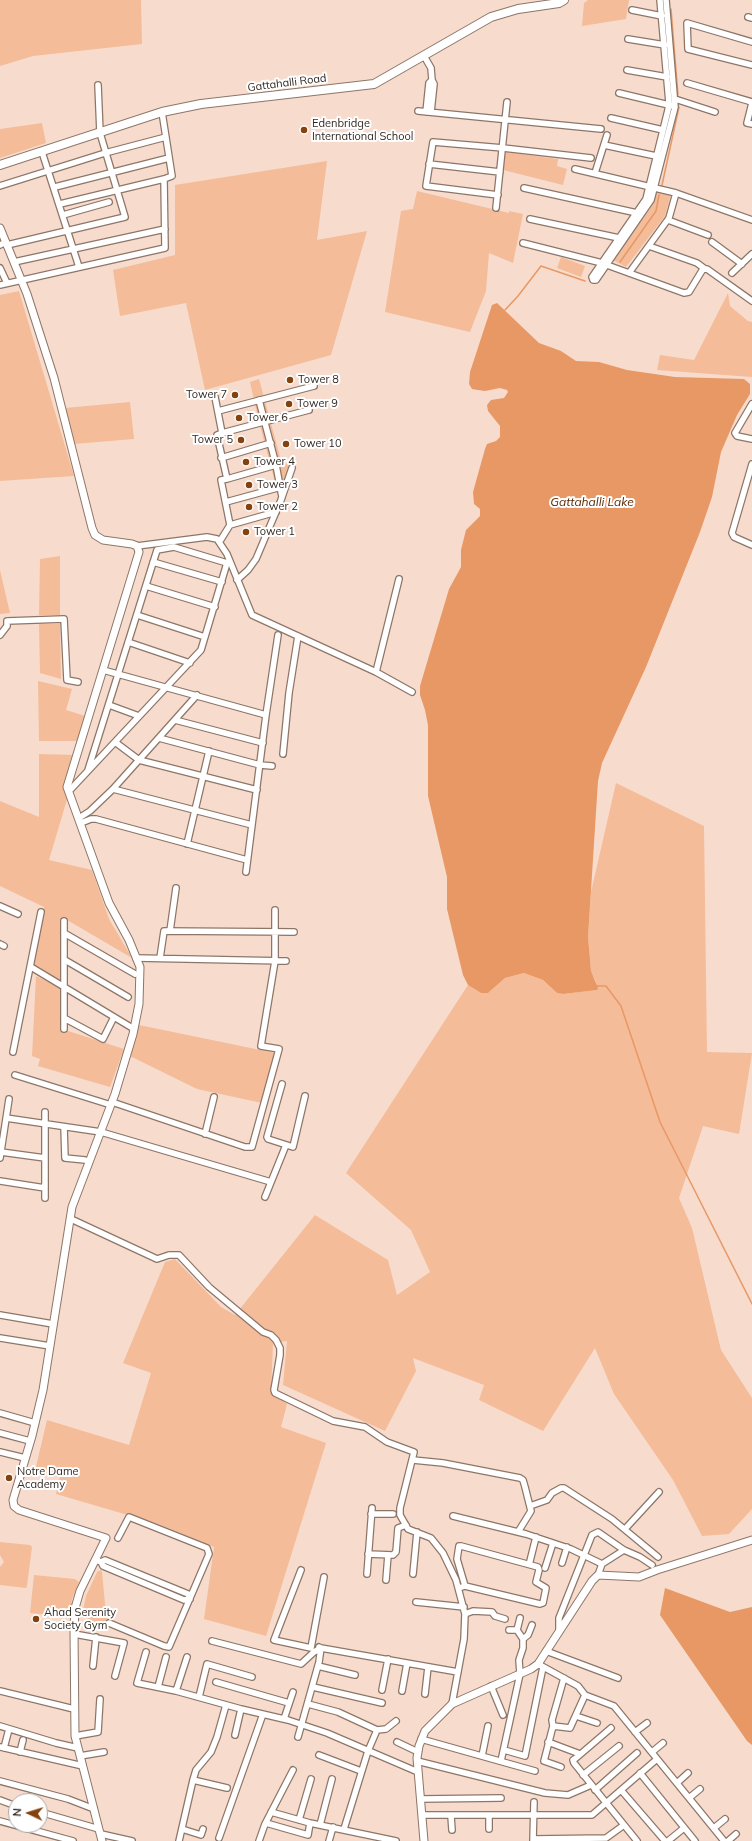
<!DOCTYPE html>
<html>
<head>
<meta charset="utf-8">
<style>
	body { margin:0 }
	#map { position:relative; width:752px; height:1841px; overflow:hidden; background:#f7dccd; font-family:Mulish,sans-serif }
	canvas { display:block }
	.north { position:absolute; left:8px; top:1793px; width:40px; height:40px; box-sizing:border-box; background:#fff; border:1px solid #ada9a7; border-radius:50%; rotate:274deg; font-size:11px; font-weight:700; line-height:16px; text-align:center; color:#322923 }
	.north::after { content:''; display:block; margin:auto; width:14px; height:18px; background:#84430e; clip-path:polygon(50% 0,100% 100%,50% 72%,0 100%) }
</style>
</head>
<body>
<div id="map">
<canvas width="752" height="1841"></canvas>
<div class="north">N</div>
</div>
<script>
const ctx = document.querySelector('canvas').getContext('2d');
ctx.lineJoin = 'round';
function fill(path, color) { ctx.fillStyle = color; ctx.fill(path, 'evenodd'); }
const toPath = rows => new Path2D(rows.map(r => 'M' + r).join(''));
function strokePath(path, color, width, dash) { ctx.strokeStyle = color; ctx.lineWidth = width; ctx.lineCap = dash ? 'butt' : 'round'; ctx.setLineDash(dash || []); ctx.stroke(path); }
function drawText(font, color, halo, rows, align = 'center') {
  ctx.font = font + ' Mulish,sans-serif'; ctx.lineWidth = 4; ctx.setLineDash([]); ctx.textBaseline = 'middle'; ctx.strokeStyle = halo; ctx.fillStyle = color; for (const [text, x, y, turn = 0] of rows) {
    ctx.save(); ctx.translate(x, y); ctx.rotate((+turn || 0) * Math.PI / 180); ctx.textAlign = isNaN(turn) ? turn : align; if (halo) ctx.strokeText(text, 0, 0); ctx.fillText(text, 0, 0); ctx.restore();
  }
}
const green = toPath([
	[0,0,141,0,142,44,33,56,0,66],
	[588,0,629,0,626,19,582,26,584,3],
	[42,123,46,143,0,158,0,129],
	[505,152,558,159,557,166,567,169,563,185,503,170],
	[327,161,317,240,367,231,331,355,205,390,186,303,120,316,113,270,175,255,175,185],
	[656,190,671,194,665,216,626,267,613,260,652,206],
	[417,191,509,213,509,211,523,214,513,263,489,253,486,291,470,332,385,312,401,211,413,209],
	[561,257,585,266,581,277,557,268],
	[19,291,74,476,0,481,0,295],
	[728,293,730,306,748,321,752,322,752,377,657,370,660,355,694,360],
	[259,379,282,464,292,463,285,485,276,486,258,418,250,382],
	[130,402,134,439,74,444,65,408],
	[60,556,60,615,39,615,40,559],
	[0,570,10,613,0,614],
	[39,624,60,624,61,679,40,673],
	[38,681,72,689,66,710,85,716,78,741,39,741],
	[39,754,74,755,68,796,49,860,92,870,109,919,132,958,62,917,62,983,34,965,44,907,0,886,0,801,39,817],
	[616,783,704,826,707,1052,752,1053,739,1134,703,1126,679,1198,692,1228,721,1350,752,1398,752,1509,729,1534,702,1536,673,1480,614,1394,595,1348,543,1431,479,1400,484,1385,413,1358,416,1371,385,1431,283,1385,287,1341,273,1343,271,1393,287,1404,281,1427,326,1443,266,1636,204,1619,214,1547,155,1523,56,1494,60,1477,35,1471,47,1420,129,1445,151,1373,123,1363,165,1262,175,1259,221,1307,235,1315,315,1215,388,1260,397,1295,430,1272,411,1230,346,1173,468,985,481,993,488,993,505,978,524,973,543,980,557,993,563,994,597,990,596,982,591,971,588,937,591,892],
	[36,976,63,989,62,1029,124,1049,110,1087,38,1066,40,1059,32,1056],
	[139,1025,275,1053,262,1103,197,1089,130,1056],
	[0,1542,30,1545,32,1547,27,1586,26,1588,0,1585,0,1567,4,1562,0,1555],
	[101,1570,102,1572,107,1625,95,1623,82,1615,86,1596,97,1572],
	[34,1575,75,1579,79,1582,72,1599,70,1617,30,1613]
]);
const water = toPath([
	[497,303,539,343,561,351,576,361,599,362,627,370,675,377,744,379,750,384,750,394,737,415,721,452,712,497,700,532,646,667,602,763,598,781,588,937,591,971,598,988,597,990,563,994,557,993,543,980,524,973,505,978,488,993,481,993,468,985,463,975,447,909,447,877,428,796,428,725,425,710,420,695,420,686,449,589,461,567,461,550,466,530,480,516,480,509,474,504,473,492,485,449,487,444,496,441,500,437,500,426,488,411,487,405,491,400,504,398,508,392,507,390,500,388,485,391,478,390,472,389,469,384,470,372,489,314,492,305],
	[665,1588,730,1612,752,1607,752,1745,747,1741,660,1615]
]);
const stream = toPath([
	[671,9,678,95],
	[662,185,679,107],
	[620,262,656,211,659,195],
	[505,310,518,296,541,266,585,281],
	[597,986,606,986,621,1006,660,1122,752,1304]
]);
const minor = toPath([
	[660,0,669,103,668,110,646,199,592,277,593,280,596,280,651,200,675,107,666,0],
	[632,10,662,16],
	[748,17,752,18],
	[628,39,665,45],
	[752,42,687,23,688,49,752,65],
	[424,56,431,68,432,80,434,84,431,112],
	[627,70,667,77],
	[687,83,752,102],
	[619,93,673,106],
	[675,99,715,112],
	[752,103,747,123,752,124],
	[418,111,601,129],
	[426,112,429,83,432,80],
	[611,118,663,130],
	[604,145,656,156],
	[42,152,79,267],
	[429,164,500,172],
	[575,169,676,193,752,220],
	[595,173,607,135],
	[0,186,105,153,166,137],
	[55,187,169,158],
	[524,188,637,213],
	[498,195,426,186,433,142,503,148,591,158],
	[60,204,164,179],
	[496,208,507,102],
	[63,215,109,202],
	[530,219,619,238],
	[668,220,708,235],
	[712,242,742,264],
	[523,243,602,263],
	[0,245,6,242],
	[7,245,125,217,100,133,98,85],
	[649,246,697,263,705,269],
	[14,262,165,229],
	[607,265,684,293,689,292,703,269,707,269,752,301],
	[0,268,7,283],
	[629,273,669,218,676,193],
	[732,273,752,254],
	[0,285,165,248,164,179,172,176,162,112],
	[215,397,222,433,217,435,227,479,221,480,230,525,276,512],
	[259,400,276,465,282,497],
	[752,404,735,433,737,436,752,439],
	[218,411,314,386],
	[222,433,309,410],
	[221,458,271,443],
	[752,464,732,533,734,537,752,545],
	[227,479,276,465],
	[226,502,281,487],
	[220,541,230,525],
	[137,546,207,537,217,539,227,554,252,615,376,672,412,692],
	[153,562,222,582],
	[237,580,248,570,256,559,281,500,292,468],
	[146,586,215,607],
	[137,615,205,637],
	[0,635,7,626,7,621,64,619,67,680,78,682],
	[128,642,190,663],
	[103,670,266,715,278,635],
	[376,672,399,579],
	[109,705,139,716],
	[175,720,263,743],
	[159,738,260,765,272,766],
	[115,742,139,760,257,790],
	[283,754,289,693,298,636],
	[71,789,201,650,227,563,174,547,157,550,88,770],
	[113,789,252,825],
	[79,818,90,811,113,789,197,695],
	[81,823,91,819,96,819,247,860],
	[187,844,209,751],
	[246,872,266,715],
	[0,906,18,914],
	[64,921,64,1029],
	[170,931,176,888],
	[64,933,135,974],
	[0,944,4,946],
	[136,958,286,961],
	[160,958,164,931,294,932],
	[65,960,128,997],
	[31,967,134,1029],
	[64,1018,103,1039,114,1017],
	[13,1052,41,912],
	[15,1075,111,1105],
	[282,1084,267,1137,268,1139,293,1147,305,1096],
	[112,1102,245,1147,252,1147,279,1049,261,1046,275,961,275,910],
	[6,1118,101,1132,271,1182],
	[64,1127,65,1158,85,1160],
	[205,1134,214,1097],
	[1,1152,45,1158],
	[0,1158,9,1099],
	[0,1181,45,1188],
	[265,1197,286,1145],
	[45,1198,45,1112],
	[71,1219,157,1259,169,1255,179,1255,209,1287,263,1332,271,1335,276,1340,280,1348,280,1355,274,1390,275,1393,333,1421,365,1427,387,1442,414,1452,400,1508,400,1515,408,1529,431,1538,443,1553,456,1580,465,1614,464,1639,452,1704],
	[0,1315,53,1324],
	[0,1338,50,1346],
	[0,1413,35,1423],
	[0,1433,30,1441],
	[0,1452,25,1458],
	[413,1460,443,1463,520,1478,523,1480,525,1487,531,1511,518,1532],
	[530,1506,547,1500,552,1493,561,1488,564,1488,612,1519,658,1557],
	[371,1514,393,1514],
	[453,1516,526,1534,571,1549,602,1564],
	[625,1529,659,1492],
	[368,1554,393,1555,396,1552,398,1528,406,1525],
	[96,1560,101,1562,103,1566,184,1600,190,1599,188,1594,105,1560,101,1562],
	[530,1561,536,1537],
	[562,1563,567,1547],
	[545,1568,553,1543],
	[301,1570,274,1640,311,1648,324,1577],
	[367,1574,372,1508],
	[413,1574,417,1532],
	[598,1575,602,1564,624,1550],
	[386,1580,388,1555],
	[459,1588,465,1586,540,1604,543,1603,546,1588,536,1582,539,1570,538,1567,461,1546,459,1546,457,1559,465,1586],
	[416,1602,464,1607],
	[465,1614,473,1611,492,1612,495,1616,505,1619],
	[109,1623,164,1646,169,1647,209,1554,207,1548,129,1517,118,1538],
	[559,1629,559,1618,592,1535,598,1532,624,1550,640,1557,652,1565],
	[509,1630,517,1630],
	[74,1634,124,1643,115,1676],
	[523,1639,528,1635,532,1625],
	[212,1641,301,1664,314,1652,321,1648,458,1672],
	[546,1651,618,1678],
	[146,1652,137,1683,176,1691,241,1709,288,1720,327,1733,418,1772],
	[538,1664,578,1686,585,1695,614,1706,724,1841],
	[93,1666,96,1637],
	[318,1666,355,1675],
	[216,1682,289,1703],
	[491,1686,503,1715],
	[158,1687,166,1657],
	[313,1687,382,1703],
	[382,1690,388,1659],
	[0,1691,74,1709],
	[176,1691,187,1657],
	[402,1691,407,1663],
	[425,1694,428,1667],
	[199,1697,207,1664,252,1677],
	[308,1704,338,1712,377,1730,368,1751,344,1829],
	[576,1716,597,1723],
	[284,1719,293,1692],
	[0,1726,56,1743,78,1748],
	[553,1726,552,1720,564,1678],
	[611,1728,576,1758,573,1760,574,1763,637,1841],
	[377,1730,386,1729,396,1721],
	[635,1732,647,1723],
	[235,1735,241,1709],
	[75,1736,98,1732,100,1699],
	[298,1737,319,1662,321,1648,319,1647],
	[421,1739,535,1771],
	[397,1742,418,1752],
	[548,1742,580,1754],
	[0,1747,83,1766],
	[4,1748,9,1729],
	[504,1750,525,1756,543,1667],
	[20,1752,23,1740],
	[652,1752,663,1743],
	[319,1755,361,1771],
	[80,1756,104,1752],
	[482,1756,488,1726],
	[417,1761,545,1793,568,1795,591,1785],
	[501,1761,520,1674,519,1660,523,1648,523,1639,517,1630,520,1618],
	[561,1767,544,1761,553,1726,570,1728,585,1695],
	[640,1773,695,1841],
	[583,1775,619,1746],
	[193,1780,227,1788],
	[0,1781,68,1799,94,1809],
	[677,1783,688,1773],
	[595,1790,637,1753],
	[621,1790,665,1841],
	[689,1798,700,1789],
	[420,1799,501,1798],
	[0,1800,16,1806],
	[40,1812,99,1829],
	[271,1812,310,1823,396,1841],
	[422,1815,592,1815,657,1759],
	[451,1816,452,1830],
	[299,1820,311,1779],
	[0,1821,73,1841],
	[266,1823,308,1835,310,1823],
	[320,1825,332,1779],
	[714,1828,725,1819],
	[182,1829,201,1835,203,1829],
	[489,1829,489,1815],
	[101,1834,132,1841],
	[219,1838,263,1714],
	[533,1839,606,1838,624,1825],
	[179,1841,193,1780,196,1770,211,1752,217,1737,226,1705],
	[259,1841,265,1824,293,1770],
	[329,1841,333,1827],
	[533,1841,534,1802],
	[668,1841,684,1828],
	[728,1841,736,1834]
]);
const tertiary = toPath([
	[0,228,27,294,54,378,92,528,95,535,103,540,132,544,137,546,139,552,67,787,109,903,129,940,140,967,139,1004,133,1034,115,1094,72,1207,43,1390,32,1436,13,1500,14,1506,19,1510,106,1538,80,1591,75,1608,74,1630,75,1736,102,1841],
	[424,1841,417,1758,419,1746,425,1731,452,1704,531,1669,538,1664,592,1581,598,1575,639,1577,657,1570,752,1540]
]);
const secondary = toPath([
	[0,165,162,112,201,104,374,84,491,17,518,9,559,3,564,0]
]);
const markers = [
	[304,130,4,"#84430e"],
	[290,380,4,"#84430e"],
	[235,395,4,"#84430e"],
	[289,404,4,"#84430e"],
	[239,418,4,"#84430e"],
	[241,440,4,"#84430e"],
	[286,444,4,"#84430e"],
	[246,462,4,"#84430e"],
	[249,485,4,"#84430e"],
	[249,507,4,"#84430e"],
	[246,532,4,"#84430e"],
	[9,1478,4,"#84430e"],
	[36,1619,4,"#84430e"]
];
const streetNames = [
	["Gattahalli Road",287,83,-7]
];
const poiNames = [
	["Edenbridge",312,124],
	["International School",312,137],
	["Tower 8",298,380],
	["Tower 7",227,395,"right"],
	["Tower 9",297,404],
	["Tower 6",247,418],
	["Tower 5",233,440,"right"],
	["Tower 10",294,444],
	["Tower 4",254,462],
	["Tower 3",257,485],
	["Tower 2",257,507],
	["Tower 1",254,532],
	["Notre Dame",17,1472],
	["Academy",17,1485],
	["Ahad Serenity",44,1613],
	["Society Gym",44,1626]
];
const waterNames = [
	["Gattahalli Lake",592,502]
];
fill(green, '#f4bc99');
fill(water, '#e79865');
strokePath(stream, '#e79865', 1.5);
strokePath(minor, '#8d7668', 8);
strokePath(tertiary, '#8d7668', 9);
strokePath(secondary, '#8d7668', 10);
strokePath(minor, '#fff', 5.5);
strokePath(tertiary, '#fff', 7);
strokePath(secondary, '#fff', 8);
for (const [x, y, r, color] of markers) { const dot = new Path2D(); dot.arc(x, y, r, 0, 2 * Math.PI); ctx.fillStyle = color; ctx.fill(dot); strokePath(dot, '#fff', 1.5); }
drawText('11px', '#322923', '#fff', streetNames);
drawText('11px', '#322923', '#fff', poiNames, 'left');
drawText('italic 12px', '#592800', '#fff', waterNames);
</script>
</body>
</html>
